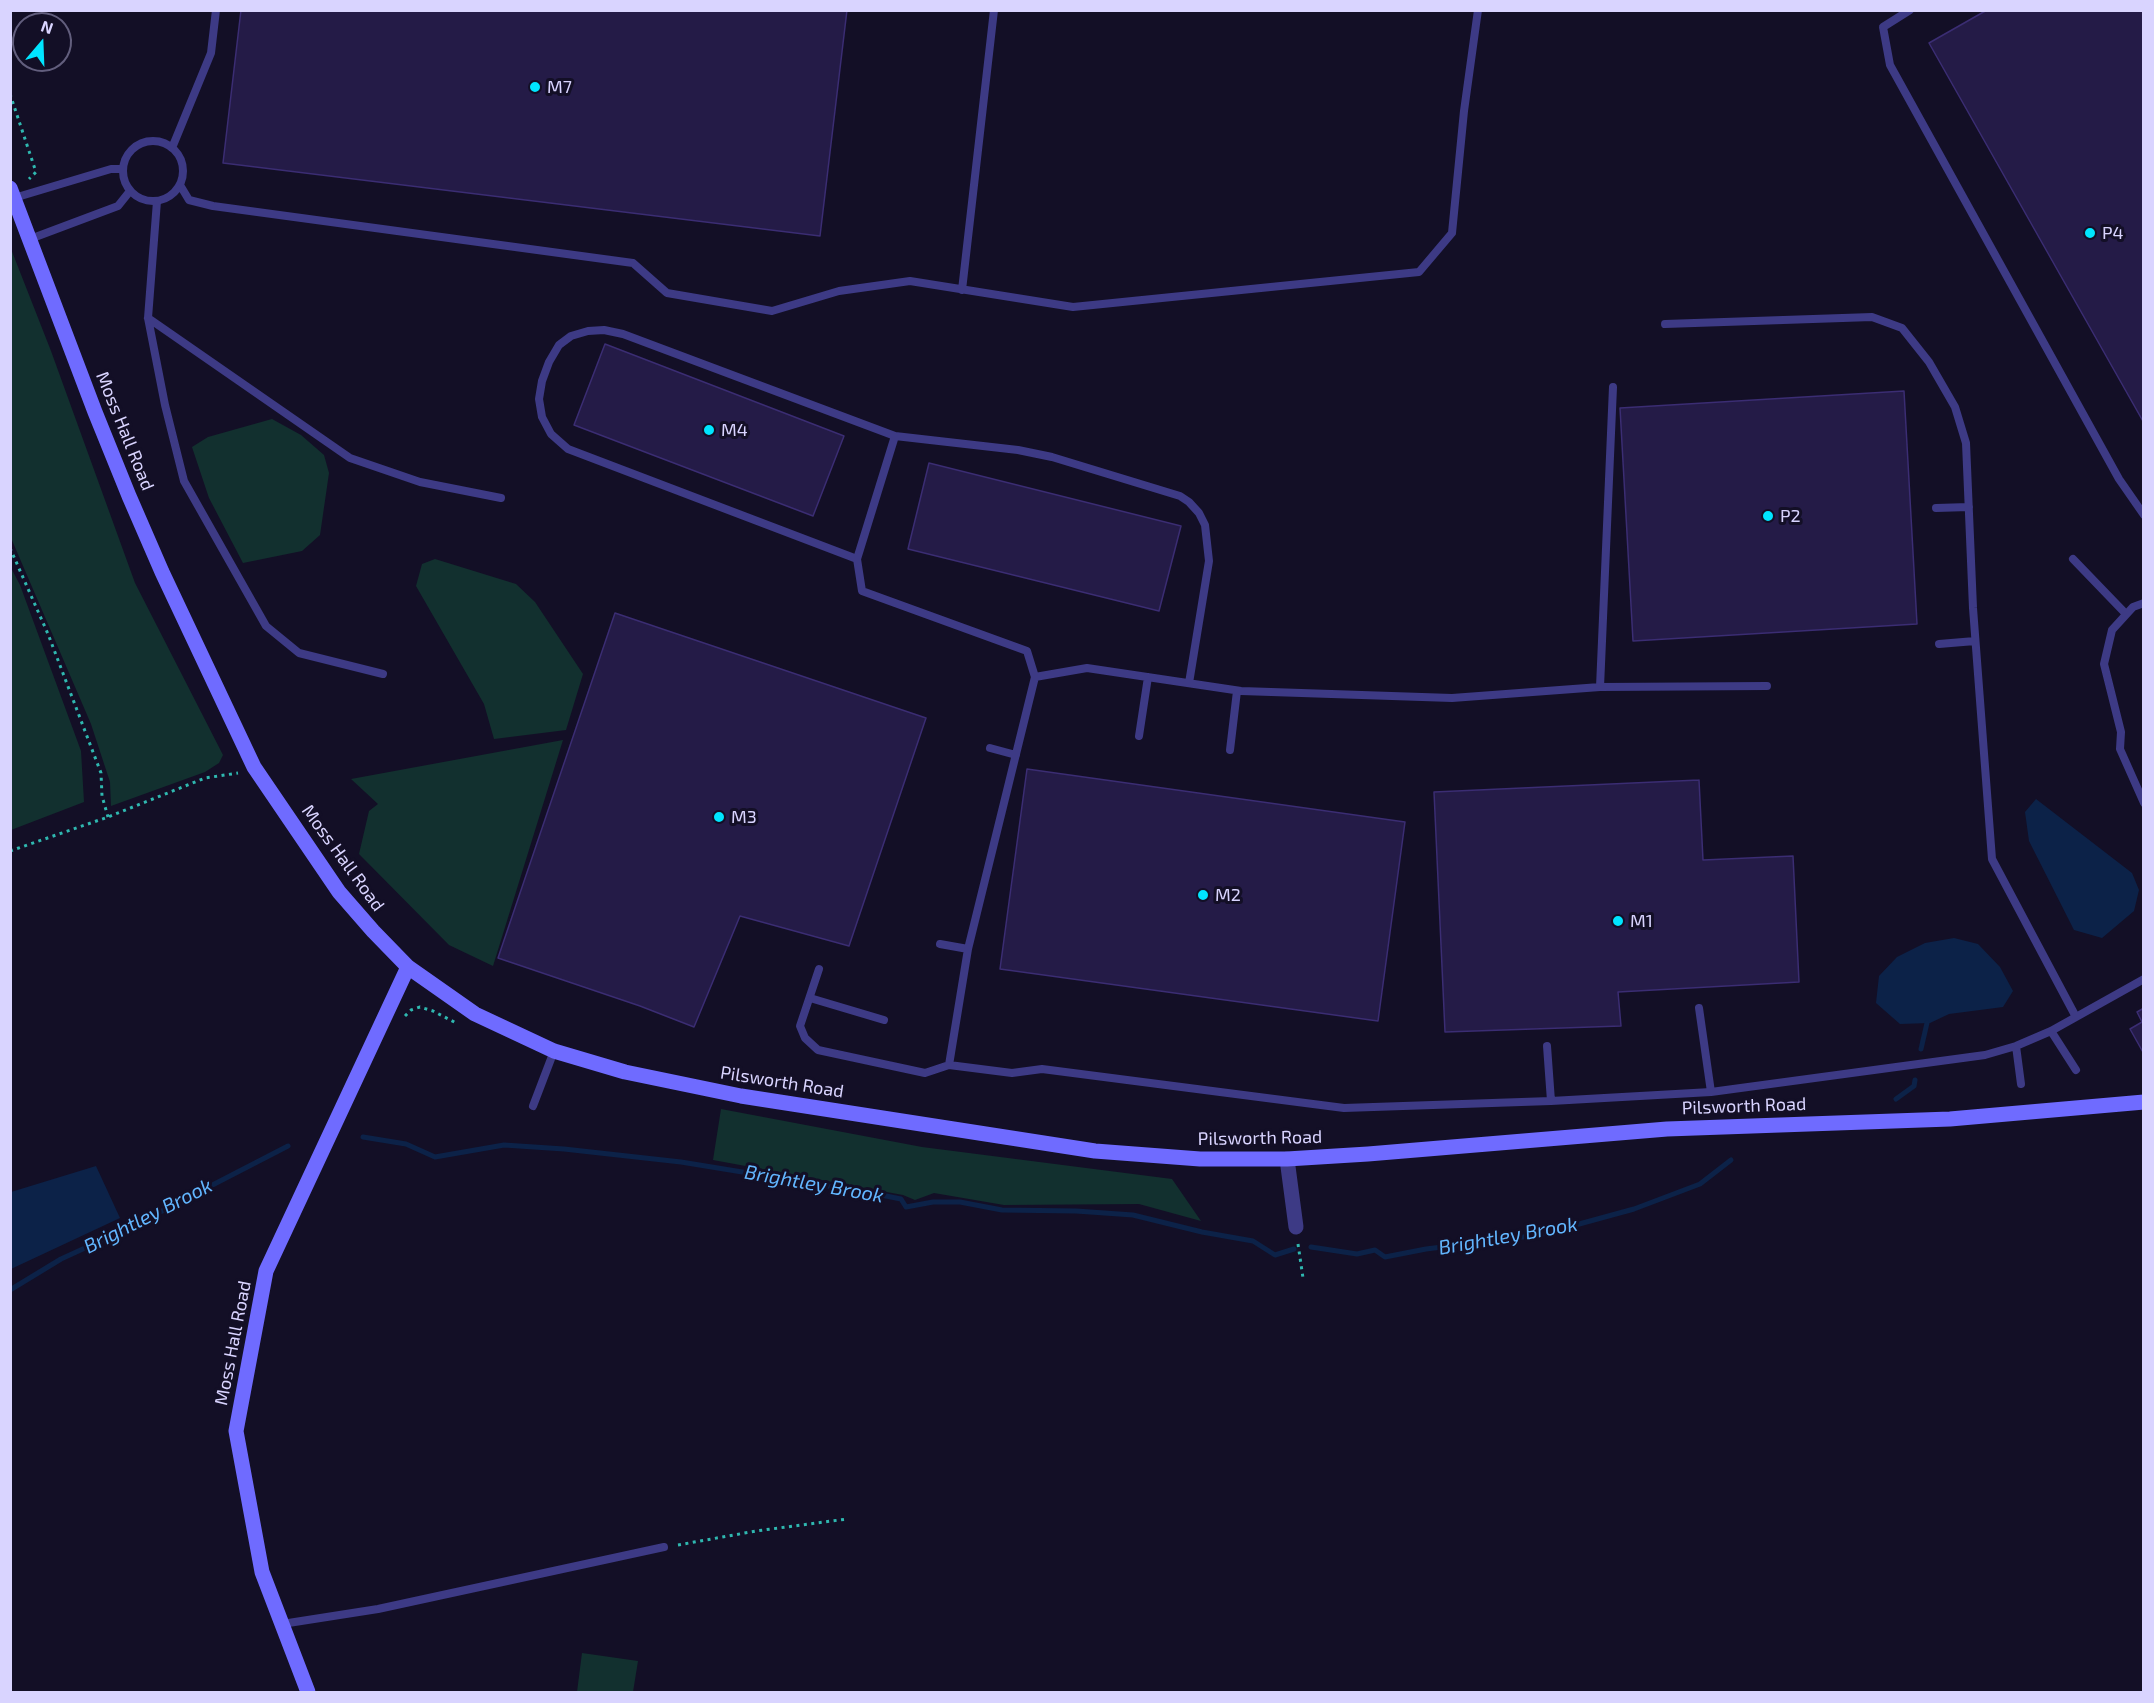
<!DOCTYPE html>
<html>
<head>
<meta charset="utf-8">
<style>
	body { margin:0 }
	#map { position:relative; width:2154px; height:1703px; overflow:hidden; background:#130f26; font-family:"Exo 2",sans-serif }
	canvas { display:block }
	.frame { position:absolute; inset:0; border:12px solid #d9d4ff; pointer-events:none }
	.north { position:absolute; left:12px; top:12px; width:60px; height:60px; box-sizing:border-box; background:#130f26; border:2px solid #625e7d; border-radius:50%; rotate:19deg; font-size:16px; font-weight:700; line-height:24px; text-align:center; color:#d9d4ff }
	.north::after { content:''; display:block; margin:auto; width:21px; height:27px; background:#00e5ff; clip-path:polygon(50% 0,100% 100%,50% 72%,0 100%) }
</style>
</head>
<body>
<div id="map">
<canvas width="2154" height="1703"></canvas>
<div class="frame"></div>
<div class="north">N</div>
</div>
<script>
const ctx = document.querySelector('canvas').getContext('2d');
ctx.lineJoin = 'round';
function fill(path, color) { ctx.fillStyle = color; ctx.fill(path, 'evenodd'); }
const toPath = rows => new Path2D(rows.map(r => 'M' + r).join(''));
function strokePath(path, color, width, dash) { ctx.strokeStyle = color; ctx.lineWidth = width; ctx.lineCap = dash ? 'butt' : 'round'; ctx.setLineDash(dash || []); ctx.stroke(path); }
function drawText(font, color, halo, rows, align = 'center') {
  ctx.font = font + ' "Exo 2",sans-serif'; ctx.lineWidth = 6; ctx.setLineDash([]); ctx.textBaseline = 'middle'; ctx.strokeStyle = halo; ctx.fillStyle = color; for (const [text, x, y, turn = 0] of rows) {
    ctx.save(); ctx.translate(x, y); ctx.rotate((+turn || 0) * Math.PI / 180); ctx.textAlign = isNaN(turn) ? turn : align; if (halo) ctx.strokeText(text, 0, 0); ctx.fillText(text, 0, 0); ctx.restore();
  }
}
const green = toPath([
	[11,249,51,351,135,583,223,755,219,763,205,772,111,806,110,782,91,724,11,538],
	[272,419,301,435,324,455,329,473,320,535,302,551,243,563,209,498,192,447,208,437],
	[435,559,516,584,535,602,583,674,566,730,494,739,484,704,416,586,422,564],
	[10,566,20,585,81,751,84,802,11,830],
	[563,740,493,966,449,945,359,854,369,811,378,804,351,779],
	[721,1109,922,1147,1172,1179,1201,1221,1139,1204,1004,1205,934,1193,915,1200,903,1195,713,1160],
	[582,1653,638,1661,633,1692,577,1692]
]);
const water = toPath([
	[2036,799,2132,873,2139,890,2134,911,2102,938,2074,930,2029,841,2025,812],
	[1954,938,1978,944,2000,967,2013,991,2003,1007,1949,1014,1930,1023,1900,1024,1876,1003,1879,976,1897,957,1925,943],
	[96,1166,120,1218,11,1269,11,1192]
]);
const stream = toPath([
	[1921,1049,1927,1023],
	[1896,1099,1914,1086,1915,1080],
	[363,1137,406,1144,435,1157,504,1145,564,1149,681,1162,871,1193,901,1199,906,1207,933,1202,960,1202,1002,1210,1076,1211,1133,1215,1202,1232,1253,1241,1275,1255,1294,1249],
	[1311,1247,1357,1254,1375,1250,1385,1257,1426,1249,1539,1235,1634,1209,1700,1184,1731,1160],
	[10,1290,61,1259,133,1226,288,1146]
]);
const building = toPath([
	[241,10,847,10,820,236,223,163,241,10],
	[1987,10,2144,10,2144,423,1929,43,1987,10],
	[605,344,844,436,813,516,574,425,605,344],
	[1904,391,1917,624,1633,641,1620,408,1904,391],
	[929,463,1181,526,1159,611,908,549,929,463],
	[615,613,926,718,849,946,740,916,694,1027,640,1006,498,958,615,613],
	[1027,769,1405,822,1378,1021,1000,969,1027,769],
	[1699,780,1703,860,1793,856,1799,982,1618,992,1621,1026,1445,1032,1434,792,1699,780],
	[2144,1008,2144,1054,2130,1029,2142,1022,2137,1012,2144,1008]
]);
const path = toPath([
	[10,94,36,172,29,179],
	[10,548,48,634,101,773,102,796,108,817],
	[10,851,108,817,205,778,238,773],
	[405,1016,411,1010,420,1007,433,1011,458,1024],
	[1298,1244,1303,1278],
	[678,1545,756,1531,847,1519]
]);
const lane = toPath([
	[1910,10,1883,27,1890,65,2119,479,2144,515],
	'123 171a30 30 0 1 1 60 0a30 30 0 1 1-60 0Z',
	[172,148,211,53,216,10],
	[180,185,189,200,213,206,633,263,667,293,772,311,839,291,910,281,1073,307,1419,272,1452,233,1464,111,1478,10],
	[14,198,111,169,123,169],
	[157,201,148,318,165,405,184,481,266,626,299,653,383,674],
	[30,239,118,206,130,191],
	[962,290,994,10],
	[148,318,350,458,420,482,501,498],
	[1665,324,1872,317,1902,328,1929,362,1955,407,1966,443,1973,608,1992,859,2076,1017],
	[895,436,857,559,862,591,1027,651,1035,677,968,949,949,1065,1012,1073,1042,1069,1344,1108,1551,1101,1711,1092,1985,1055,2016,1046,2051,1031,2144,979],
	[1936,508,1969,507],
	[857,559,568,449,551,434,542,417,539,399,542,381,549,362,559,345,571,336,588,331,604,330,623,334,895,436,1018,450,1052,457,1180,496,1189,502,1199,513,1205,525,1209,561,1189,683],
	[2073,559,2126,614],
	[2144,603,2133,607,2112,630,2104,664,2121,732,2120,749,2144,803],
	[1939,644,1975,641],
	[1035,677,1087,668,1241,691,1452,698,1600,687,1767,686],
	[1600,687,1613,387],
	[1139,736,1148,677],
	[990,748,1016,755],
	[1230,750,1237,691],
	[940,944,968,949],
	[819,969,800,1026,805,1038,818,1050,925,1073,949,1065],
	[810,998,884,1020],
	[1699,1008,1711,1092],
	[2051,1031,2076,1070],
	[1547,1046,1551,1101],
	[2016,1046,2021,1084],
	[533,1106,554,1051],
	[282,1624,378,1609,664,1547]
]);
const street = toPath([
	[1287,1159,1296,1227]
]);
const secondary = toPath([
	[10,188,95,412,129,496,162,572,254,767,339,892,373,931,408,967,475,1014,554,1051,625,1072,741,1096,1095,1151,1200,1159,1287,1159,1368,1154,1667,1129,1950,1119,2144,1102],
	[308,1692,262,1572,236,1431,266,1271,408,967]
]);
const markers = [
	[535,87,6,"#00e5ff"],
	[2090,233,6,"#00e5ff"],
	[709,430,6,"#00e5ff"],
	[1768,516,6,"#00e5ff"],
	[719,817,6,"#00e5ff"],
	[1203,895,6,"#00e5ff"],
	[1618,921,6,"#00e5ff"]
];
const poiNames = [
	["M7",547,87],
	["P4",2102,233],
	["M4",721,430],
	["P2",1780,516],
	["M3",731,817],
	["M2",1215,895],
	["M1",1630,921]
];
const streetNames = [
	["Moss Hall Road",125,431,68],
	["Moss Hall Road",343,858,54],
	["Pilsworth Road",782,1082,9],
	["Pilsworth Road",1744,1106,-2],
	["Pilsworth Road",1260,1138,-1],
	["Moss Hall Road",233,1343,-79]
];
const waterNames = [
	["Brightley Brook",814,1184,10],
	["Brightley Brook",148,1216,-27],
	["Brightley Brook",1508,1236,-10]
];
fill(green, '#12302f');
fill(water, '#0c2248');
strokePath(stream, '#0c2248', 5);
fill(building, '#241b47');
strokePath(building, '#3b2d73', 1.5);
strokePath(path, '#2fb8b0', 3, [3, 4.5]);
strokePath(lane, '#3d3a85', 8);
strokePath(street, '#3d3a85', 15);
strokePath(secondary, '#6f6bff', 15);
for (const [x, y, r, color] of markers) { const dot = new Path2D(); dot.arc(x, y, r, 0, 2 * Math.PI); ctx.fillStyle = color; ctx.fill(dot); strokePath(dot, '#130f26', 2); }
drawText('18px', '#d9d4ff', '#130f26', poiNames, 'left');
drawText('18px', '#d9d4ff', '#130f26', streetNames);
drawText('italic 20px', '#62b6ff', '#130f26', waterNames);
</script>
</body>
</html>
